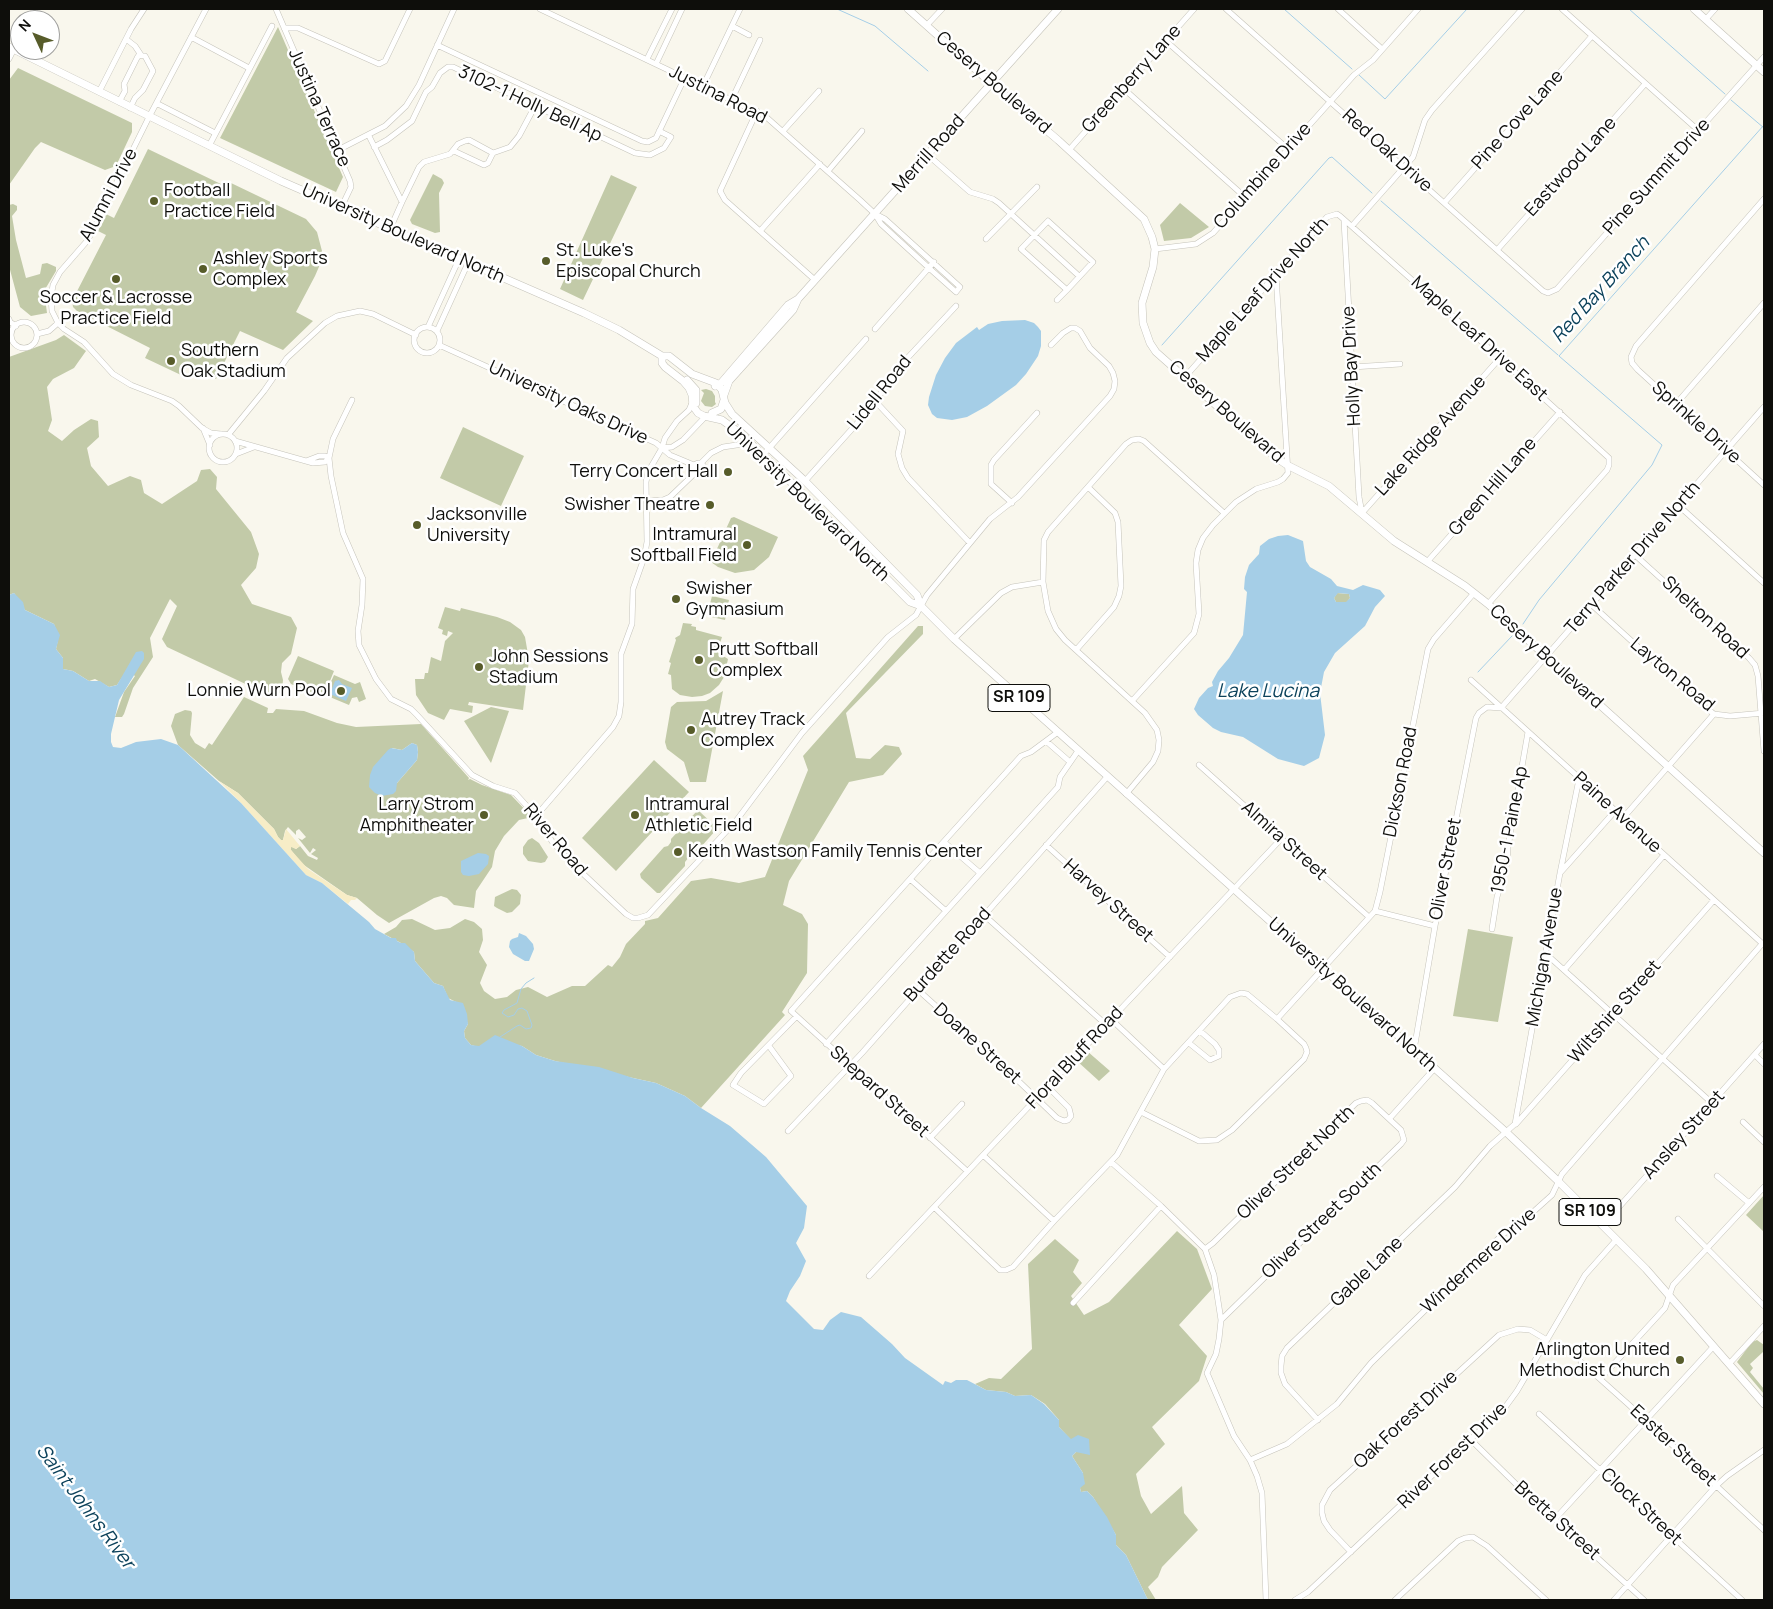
<!DOCTYPE html>
<html>
<head>
<meta charset="utf-8">
<style>
	body { margin:0 }
	#map { position:relative; width:1773px; height:1609px; overflow:hidden; background:#f9f7ed; font-family:Manrope,sans-serif }
	canvas { display:block }
	.frame { position:absolute; inset:0; border:10px solid #0e0e0b; pointer-events:none }
	.north { position:absolute; left:10px; top:10px; width:50px; height:50px; box-sizing:border-box; background:#fff; border:1px solid #9f9f9d; border-radius:50%; rotate:313deg; font-size:14px; font-weight:700; line-height:20px; text-align:center; color:#0e0e0b }
	.north::after { content:''; display:block; margin:auto; width:18px; height:22px; background:#575c2a; clip-path:polygon(50% 0,100% 100%,50% 72%,0 100%) }
</style>
</head>
<body>
<div id="map">
<canvas width="1773" height="1609"></canvas>
<div class="frame"></div>
<div class="north">N</div>
</div>
<script>
const ctx = document.querySelector('canvas').getContext('2d');
ctx.lineJoin = 'round';
function fill(path, color) { ctx.fillStyle = color; ctx.fill(path, 'evenodd'); }
const toPath = rows => new Path2D(rows.map(r => 'M' + r).join(''));
function strokePath(path, color, width, dash) { ctx.strokeStyle = color; ctx.lineWidth = width; ctx.lineCap = dash ? 'butt' : 'round'; ctx.setLineDash(dash || []); ctx.stroke(path); }
function drawText(font, color, halo, rows, align = 'center') {
  ctx.font = font + ' Manrope,sans-serif'; ctx.lineWidth = 5; ctx.setLineDash([]); ctx.textBaseline = 'middle'; ctx.strokeStyle = halo; ctx.fillStyle = color; for (const [text, x, y, turn = 0] of rows) {
    ctx.save(); ctx.translate(x, y); ctx.rotate((+turn || 0) * Math.PI / 180); ctx.textAlign = isNaN(turn) ? turn : align; if (halo) ctx.strokeText(text, 0, 0); ctx.fillText(text, 0, 0); ctx.restore();
  }
}
const green = toPath([
	[278,27,343,177,336,192,220,138],
	[18,68,132,123,132,132,116,166,105,170,41,142,35,148,9,185,9,80],
	[148,149,225,186,231,183,306,219,317,232,322,251,321,262,315,276,296,312,313,321,283,350,240,331,216,379,187,365,181,375,145,358,150,348,77,311,73,307,72,301,106,235,98,231,106,214,114,218],
	[433,174,442,179,444,183,439,193,440,232,435,233,412,224,410,220],
	[611,175,637,187,583,300,560,289],
	[1180,203,1209,227,1191,238,1164,241,1160,225],
	[13,204,17,206,17,210,12,216,16,240,26,278,40,274,42,264,47,263,56,267,56,271,44,291,47,313,31,316,20,307,9,266,9,205],
	[64,335,86,351,74,368,53,379,47,387,52,420,48,431,62,441,74,430,91,419,98,421,99,437,87,448,91,466,108,486,130,476,141,480,144,493,162,504,197,481,201,470,210,469,217,477,216,489,251,532,259,554,256,568,241,585,252,604,291,617,297,628,291,654,282,663,281,672,283,680,282,692,271,696,167,647,162,639,177,606,170,599,150,638,153,657,133,688,124,714,122,717,115,717,124,692,135,676,127,670,117,685,109,687,95,679,89,681,73,671,63,669,63,658,56,649,58,639,54,624,25,610,14,593,9,595,9,357,56,340],
	[706,389,712,391,715,396,715,402,716,404,712,407,705,406,701,401,704,393,701,390],
	[463,427,524,456,501,506,440,478],
	[734,517,778,537,769,557,754,570,735,573,718,567,711,562,731,518],
	[1337,593,1349,594,1350,598,1347,602,1336,602,1334,598],
	[712,596,729,600,725,620,707,616],
	[445,607,460,611,461,608,497,617,510,622,521,630,525,637,529,660,523,710,469,702,468,705,473,706,472,713,450,709,444,720,428,713,416,695,415,679,424,679,425,673,428,673,431,657,441,661,445,641,453,633,448,631,447,636,442,634,443,630,438,628],
	[683,623,692,624,691,626,696,627,696,630,722,637,717,652,728,659,724,677,719,685,710,693,702,696,692,697,680,695,672,689,671,675,668,674,671,663,669,662,676,640,675,638,680,635],
	[918,626,923,626,923,634,846,713,856,758,870,759,885,745,899,747,902,754,883,775,849,782,789,881,783,905,802,914,808,924,807,973,782,1012,785,1015,701,1108,685,1096,656,1083,555,1061,536,1055,522,1046,489,1041,479,1047,471,1045,465,1038,464,1031,468,1024,458,1003,448,998,443,986,434,983,415,961,414,952,401,943,384,934,396,927,402,920,412,919,435,930,450,928,465,919,474,922,482,929,483,940,479,952,487,965,480,983,484,991,495,999,507,997,516,990,528,987,547,997,572,986,585,986,608,965,612,967,620,957,626,944,645,924,645,921,658,918,691,881,711,878,739,883,765,877,808,770,803,756],
	[298,656,334,671,323,698,291,684,288,679],
	[334,675,355,684,360,682,366,699,359,702,357,697,352,698,349,705,325,695],
	[723,691,706,782,690,782,684,762,667,749,665,742,671,707,677,702,706,701],
	[244,697,268,708,267,713,273,713,276,709,304,711,337,723,356,727,421,724,469,778,468,780,470,779,482,785,511,795,534,819,528,818,519,820,504,836,495,851,492,867,476,891,474,908,454,905,447,898,441,896,434,898,389,923,377,915,357,898,347,895,301,863,291,850,291,846,296,849,300,846,308,856,317,860,318,858,311,854,316,850,313,848,310,853,298,838,302,840,306,837,299,829,296,831,296,835,288,827,285,831,283,840,281,840,278,837,274,829,238,793,219,781,178,745,171,726,175,714,185,710,191,711,192,713,190,735,195,743,205,749,209,743,212,745],
	[412,743,417,745,418,752,417,760,397,783,392,748,402,750],
	[491,707,509,711,491,763,464,721],
	[654,760,689,792,616,871,582,838],
	[699,811,716,827,716,830,692,857,689,857,685,862,685,866,660,893,657,893,641,878,640,874,664,847,668,846,671,842,671,839,696,812],
	[532,838,539,843,548,857,545,862,541,863,528,861,523,854,523,847,528,840],
	[512,889,517,890,521,895,520,904,512,912,507,913,497,908,494,906,495,897],
	[1468,929,1513,937,1498,1022,1453,1016],
	[1087,1051,1110,1071,1099,1081,1077,1061],
	[1764,1195,1764,1232,1746,1215],
	[1177,1231,1197,1249,1212,1289,1179,1325,1207,1356,1199,1381,1152,1427,1165,1444,1136,1474,1141,1496,1151,1514,1182,1486,1184,1513,1198,1530,1162,1567,1158,1577,1148,1587,1156,1600,1148,1600,1126,1555,1116,1545,1116,1535,1093,1497,1087,1491,1081,1492,1080,1488,1083,1473,1072,1456,1076,1452,1071,1440,1059,1427,1059,1420,1045,1404,1031,1395,1015,1396,1006,1392,986,1390,975,1384,989,1378,1001,1379,1032,1349,1028,1264,1055,1239,1079,1260,1073,1272,1082,1283,1071,1296,1084,1315,1109,1302],
	[1757,1340,1764,1345,1764,1353,1763,1352,1750,1364,1753,1368,1750,1372,1764,1389,1764,1394,1737,1362,1752,1342]
]);
const sand = toPath([
	[219,781,238,793,274,829,278,837,281,840,283,840,286,829,300,846,296,849,291,847,291,850,308,869,347,895,357,898,355,900,351,900,348,904,322,883,306,875,241,803]
]);
const water = toPath([
	[1025,320,1034,323,1038,327,1041,331,1041,346,1038,356,1026,374,1016,385,987,406,967,417,952,420,937,418,932,414,928,405,929,397,936,375,945,358,956,343,977,327,979,330,988,324,1002,321],
	[1288,535,1303,541,1306,561,1310,567,1331,579,1337,586,1353,590,1363,585,1380,590,1385,596,1375,607,1365,626,1335,653,1324,672,1320,693,1325,735,1319,758,1304,766,1278,759,1243,737,1221,732,1213,728,1198,715,1194,709,1199,698,1208,688,1213,686,1212,682,1218,671,1229,658,1243,635,1247,592,1244,589,1245,577,1249,565,1259,554,1260,546,1269,539,1278,536],
	[1338,593,1349,594,1350,598,1346,602,1336,602,1334,598],
	[14,593,23,602,25,610,54,624,60,635,56,649,63,658,63,669,73,671,89,681,100,681,109,687,117,685,136,652,142,651,144,653,144,659,119,700,111,734,111,742,113,747,121,748,136,742,161,739,178,745,241,803,306,875,322,883,369,922,375,929,391,938,396,938,397,941,401,943,405,943,414,952,415,961,434,983,443,986,450,1000,463,1003,467,1014,468,1024,464,1031,465,1038,471,1045,479,1046,495,1035,522,1046,536,1055,555,1061,599,1067,633,1078,656,1083,685,1096,701,1108,730,1126,766,1157,807,1206,804,1228,796,1243,806,1261,800,1276,790,1291,786,1301,814,1329,823,1330,830,1320,841,1312,861,1317,892,1344,905,1358,943,1385,945,1381,951,1383,956,1380,967,1380,986,1390,1006,1392,1015,1396,1031,1395,1044,1404,1059,1420,1059,1427,1071,1439,1078,1435,1089,1439,1090,1455,1076,1452,1072,1456,1083,1473,1085,1484,1080,1488,1081,1492,1087,1491,1093,1497,1107,1517,1116,1535,1116,1545,1126,1555,1148,1600,9,1600,9,595],
	[339,680,342,684,352,688,346,701,330,694,335,681],
	[412,743,417,745,418,752,417,760,397,783,396,791,393,794,382,796,375,793,369,787,370,775,373,767,388,750,391,748,402,750],
	[478,853,486,854,489,856,488,864,479,874,469,876,463,875,461,872,461,861],
	[519,933,526,936,533,944,534,949,529,961,525,961,513,954,509,947,510,941,512,939,518,937]
]);
const stream = toPath([
	[837,9,875,26,928,71],
	[1284,9,1352,69],
	[1629,9,1725,94],
	[1359,75,1385,99,1467,9],
	[1731,100,1764,128],
	[1381,201,1558,355],
	[1162,345,1329,158,1332,157,1372,193],
	[1523,624,1539,600,1652,465,1662,445,1559,356,1764,125],
	[1478,672,1512,636],
	[500,1037,517,1026,520,1025,526,1029,531,1028,532,1025,527,1011,522,1008,518,1009,514,1015,508,1017,502,1013,504,1010,517,1003,521,989,526,983,534,978]
]);
const minor = toPath([
	[206,9,149,117,92,232,87,241,60,272,53,285,51,298,52,311,58,323,64,329,84,342,113,374,131,385,172,401,179,406,202,428,211,433,221,434],
	[276,9,350,181,351,187,341,208],
	[540,9,765,116,860,200,875,214,881,224,929,268,956,292,960,287,885,219,875,214],
	[1226,9,1543,291,1548,293,1557,289,1764,57],
	[1338,9,1382,49],
	[1562,9,1699,131],
	[1706,19,1715,9],
	[29,20,35,9],
	[927,25,942,9],
	[732,26,749,35],
	[284,28,298,28,379,64,385,61,410,9],
	[191,37,249,68],
	[126,39,135,46,141,55],
	[1166,41,1288,149],
	[437,45,642,141,648,142,656,138,685,77],
	[9,59,20,37],
	[647,59,672,9],
	[656,64,682,9],
	[703,86,740,9],
	[1124,89,1245,197],
	[99,92,131,29,144,9],
	[732,99,760,40],
	[119,102,125,91,124,84,137,58,139,55,145,56,153,71,143,90,135,98,130,108],
	[158,104,215,133],
	[757,111,720,191,725,200,815,280],
	[783,131,819,91],
	[369,136,402,202,390,229],
	[209,146,272,26],
	[374,147,387,140,412,121,426,92,432,87,440,73,448,67,453,67,635,153,650,155,664,148,671,137,659,131],
	[338,150,385,126,406,106,419,85,454,9],
	[1069,150,1194,9],
	[454,151,484,165,488,163,493,153],
	[928,155,970,192,993,199,999,203,1079,276],
	[828,171,862,131],
	[1764,199,1636,346,1631,357,1632,363,1638,370,1764,485],
	[402,202,419,167,424,162,450,154,458,144,465,141,469,140,493,153,510,147,519,136,535,106],
	[1444,203,1592,36],
	[1344,220,1359,497,1362,513],
	[1048,221,1093,262,1067,290,1021,249,1048,221],
	[1352,226,1413,157,1425,120,1432,110,1522,9],
	[760,231,820,164],
	[986,239,1037,187],
	[1155,249,1196,244,1213,233,1354,75,1373,60,1418,9],
	[1497,250,1645,84],
	[1057,300,1067,290],
	[9,319,10,322,16,326],
	'11 335a13 13 0 1 1 26 0a13 13 0 1 1-26 0Z',
	[428,327,459,259],
	'414 340a13 13 0 1 1 26 0a13 13 0 1 1-26 0Z',
	[875,329,934,262],
	[437,331,468,263],
	[37,334,49,331,58,323],
	[439,345,656,443,670,455,694,465],
	[1352,367,1400,364],
	[1185,377,1327,217,1337,214,1340,216,1500,358,1609,458,1609,465,1607,470,1488,604],
	[352,400,333,439,329,458,331,476,343,533,363,579,362,605,358,631,359,645,376,679,391,699,411,709,417,715,472,775,493,786,515,793,536,816,553,843,578,869,626,914,633,918,638,918,648,915,736,821,802,733,888,637,916,615,927,595,990,519,1018,497,1110,396,1114,389,1115,381,1113,373,1109,366,1090,348,1080,331,1075,328,1071,328,1063,333,1051,345],
	[876,402,903,431,898,454,902,468,908,478,970,543],
	[1676,404,1764,303],
	[203,428,210,445],
	'209 448a14 14 0 1 1 28 0a14 14 0 1 1-28 0Z',
	[228,435,264,391,287,358,325,323,337,316,360,311,373,314,416,335],
	[235,441,313,463,325,462,329,458],
	[662,448,672,447,683,440,706,416],
	[236,454,254,447],
	[763,455,866,339],
	[306,461,319,456,325,456,329,458],
	'694 468a5 5 0 1 1 10 0a5 5 0 1 1-10 0Z',
	[701,463,711,453,723,447,750,443],
	[805,481,870,409,899,367,956,306],
	[646,501,663,500,670,497,696,472],
	[1012,503,991,484,991,465,994,460,1037,413],
	[1678,505,1764,583],
	[1362,513,1500,358],
	[1635,555,1749,658,1755,665,1758,676,1764,751],
	[1427,562,1560,412],
	[1592,605,1703,706,1714,714,1730,716,1764,713],
	[954,639,1001,593,1012,587,1043,582],
	[1076,650,1114,607,1119,596,1121,586,1118,522,1115,513,1088,487],
	[1471,680,1764,945],
	[1132,701,1194,633,1199,614,1196,563,1198,550,1203,538,1213,525,1236,502,1256,489,1278,482,1283,479,1288,473,1276,275],
	[1046,741,1070,762],
	[1199,765,1369,917],
	[1126,794,1153,762,1158,751,1159,740,1157,730,1145,713,1065,640,1056,629,1048,611,1043,582,1044,540,1048,532,1126,444,1132,440,1139,439,1144,441,1224,513],
	[536,816,613,727,619,716,621,702,621,654,632,624,633,589,644,558,647,542,646,482,648,472,662,448,665,438,677,421,689,410,692,403],
	[1623,818,1714,714],
	[944,842,980,873],
	[1046,845,1170,957],
	[1560,873,1615,811],
	[910,879,946,911],
	[1375,911,1435,926],
	[984,915,1102,1021,1115,1023,1164,1069],
	[1492,929,1497,897,1507,863,1508,847,1528,732],
	[1545,953,1712,1103],
	[1564,970,1664,855],
	[917,989,1008,1071,1057,1118,1064,1121,1068,1120,1071,1116,1069,1108,1048,1087],
	[1277,1019,1375,911,1380,892,1428,649,1434,639,1474,593],
	[1189,1043,1210,1060,1219,1056,1219,1050,1215,1044,1200,1031],
	[826,1044,1058,787,1060,777,1078,751],
	[769,1046,791,1076,764,1104,733,1085,741,1073,796,1017],
	[1414,1050,1435,926,1476,718,1479,713,1487,707,1501,708,1764,407],
	[1755,1055,1764,1064],
	[1390,1118,1434,1069],
	[1743,1122,1764,1142],
	[1516,1124,1714,900],
	[788,1131,862,1053,1107,777],
	[930,1138,962,1104],
	[983,1155,1054,1221],
	[1111,1162,1161,1206,1205,1249,1214,1275,1221,1320,1219,1339,1216,1354,1207,1373,1234,1436,1250,1460,1257,1476,1262,1493,1266,1600],
	[967,1171,791,1011,1021,756,1031,752,1058,732],
	[1717,1176,1749,1203],
	[934,1207,1000,1270,1006,1270,1013,1267,1054,1221,1117,1155,1164,1069,1230,997,1241,993,1247,994,1277,1019,1304,1044,1306,1048,1307,1052,1304,1059,1232,1130,1217,1140,1199,1141,1141,1112],
	[1678,1219,1764,1306],
	[1603,1225,1764,1044],
	[1205,1249,1213,1243,1356,1103,1361,1101,1367,1100,1372,1103,1401,1130,1404,1140,1401,1144,1221,1320],
	[869,1276,1281,839],
	[1073,1303,1161,1206],
	[1581,1362,1628,1404,1764,1530],
	[1729,1364,1764,1326],
	[1600,1379,1665,1308,1673,1285,1764,1187],
	[1539,1414,1742,1600],
	[1318,1420,1285,1384,1281,1373,1281,1366,1282,1356,1287,1348,1455,1187,1490,1146,1515,1124,1560,873,1579,779],
	[1471,1440,1519,1487,1644,1600],
	[1250,1460,1287,1444,1337,1404,1371,1363,1502,1235,1532,1213,1552,1195,1562,1174,1762,944],
	[1555,1519,1714,1346],
	[1351,1552,1330,1530,1324,1521,1322,1513,1322,1505,1330,1490,1499,1335,1518,1329,1530,1330,1547,1340],
	[1295,1600,1308,1592,1506,1406,1517,1391,1585,1275,1617,1239],
	[1395,1600,1458,1541,1465,1538,1473,1537,1487,1546,1546,1600],
	[1614,1600,1716,1486,1727,1476,1764,1450]
]);
const major = toPath([
	[908,9,992,84,1058,140,1144,219,1152,237,1155,249,1153,267,1142,303,1143,323,1150,343,1156,352,1262,446,1278,459,1287,465,1329,486,1394,541,1465,586,1488,604,1764,853],
	[1694,9,1764,72],
	[9,47,281,181,584,313,619,330,662,356,669,356,692,374,716,383,722,390,725,403,732,414,805,481,917,595,921,606],
	[662,356,662,363,665,367,683,381,689,388,692,395,693,406,698,413,704,416,722,420,740,433,798,489,910,602,921,606,954,639,1506,1132,1558,1181,1646,1269,1764,1404],
	[687,380,696,390,696,403],
	[715,386,721,383,788,305,798,299],
	[724,395,729,381,793,310,798,299,1058,9],
	[712,413,721,409,724,400]
]);
const markers = [
	[154,201,5,"#575c2a"],
	[546,261,5,"#575c2a"],
	[203,269,5,"#575c2a"],
	[116,279,5,"#575c2a"],
	[171,361,5,"#575c2a"],
	[728,472,5,"#575c2a"],
	[710,505,5,"#575c2a"],
	[417,525,5,"#575c2a"],
	[747,545,5,"#575c2a"],
	[676,599,5,"#575c2a"],
	[699,660,5,"#575c2a"],
	[479,667,5,"#575c2a"],
	[341,691,5,"#575c2a"],
	[691,730,5,"#575c2a"],
	[484,815,5,"#575c2a"],
	[635,815,5,"#575c2a"],
	[678,852,5,"#575c2a"],
	[1680,1360,5,"#575c2a"]
];
const shields = [
	[1019,698,62],
	[1590,1212,62]
];
const shieldNames = [
	["SR 109",1019,698],
	["SR 109",1590,1212]
];
const streetNames = [
	["Greenberry Lane",1132,79,-48],
	["Cesery Boulevard",993,83,41],
	["Justina Road",718,95,27],
	["3102-1 Holly Bell Ap",530,104,25],
	["Justina Terrace",319,108,66],
	["Pine Cove Lane",1518,120,-48],
	["Red Oak Drive",1387,151,42],
	["Merrill Road",929,154,-48],
	["Eastwood Lane",1571,167,-48],
	["Columbine Drive",1263,176,-48],
	["Pine Summit Drive",1657,177,-48],
	["Alumni Drive",109,195,-62],
	["University Boulevard North",403,234,24],
	["Maple Leaf Drive North",1263,290,-48],
	["Maple Leaf Drive East",1479,339,42],
	["Holly Bay Drive",1352,366,-93],
	["Lidell Road",880,393,-51],
	["University Oaks Drive",568,403,25],
	["Cesery Boulevard",1226,412,41],
	["Sprinkle Drive",1696,423,42],
	["Lake Ridge Avenue",1431,436,-48],
	["Green Hill Lane",1493,487,-49],
	["University Boulevard North",807,502,44],
	["Terry Parker Drive North",1633,558,-49],
	["Shelton Road",1705,618,43],
	["Cesery Boulevard",1546,657,42],
	["Layton Road",1672,675,40],
	["Dickson Road",1401,782,-79],
	["Paine Avenue",1617,813,42],
	["1950-1 Paine Ap",1510,830,-79],
	["River Road",555,840,50],
	["Almira Street",1284,841,42],
	["Oliver Street",1446,869,-79],
	["Harvey Street",1108,901,42],
	["Burdette Road",948,955,-48],
	["Michigan Avenue",1545,957,-80],
	["University Boulevard North",1352,995,42],
	["Wiltshire Street",1615,1012,-49],
	["Doane Street",977,1044,42],
	["Floral Bluff Road",1075,1058,-47],
	["Shepard Street",879,1092,42],
	["Ansley Street",1684,1135,-48],
	["Oliver Street North",1296,1163,-44],
	["Oliver Street South",1322,1221,-44],
	["Windermere Drive",1479,1261,-42],
	["Gable Lane",1367,1272,-44],
	["Oak Forest Drive",1406,1420,-43],
	["Easter Street",1673,1446,43],
	["River Forest Drive",1453,1456,-44],
	["Clock Street",1641,1507,43],
	["Bretta Street",1557,1521,42]
];
const poiNames = [
	["Football",164,191],
	["Practice Field",164,212],
	["St. Luke's",556,251],
	["Episcopal Church",556,272],
	["Ashley Sports",213,259],
	["Complex",213,280],
	["Soccer & Lacrosse",116,298,"center"],
	["Practice Field",116,319,"center"],
	["Southern",181,351],
	["Oak Stadium",181,372],
	["Terry Concert Hall",718,472,"right"],
	["Swisher Theatre",700,505,"right"],
	["Jacksonville",427,515],
	["University",427,536],
	["Intramural",737,535,"right"],
	["Softball Field",737,556,"right"],
	["Swisher",686,589],
	["Gymnasium",686,610],
	["Prutt Softball",709,650],
	["Complex",709,671],
	["John Sessions",489,657],
	["Stadium",489,678],
	["Lonnie Wurn Pool",331,691,"right"],
	["Autrey Track",701,720],
	["Complex",701,741],
	["Larry Strom",474,805,"right"],
	["Amphitheater",474,826,"right"],
	["Intramural",645,805],
	["Athletic Field",645,826],
	["Keith Wastson Family Tennis Center",688,852],
	["Arlington United",1670,1350,"right"],
	["Methodist Church",1670,1371,"right"]
];
const waterNames = [
	["Red Bay Branch",1601,290,-48],
	["Lake Lucina",1268,692],
	["Saint Johns River",85,1507,53]
];
fill(green, '#c2caa8');
fill(sand, '#f7edc7');
fill(water, '#a5cee7');
strokePath(stream, '#a5cee7', 1);
strokePath(minor, '#c5c3ba', 6);
strokePath(major, '#c5c3ba', 8);
strokePath(minor, '#fff', 5);
strokePath(major, '#fff', 7);
for (const [x, y, r, color] of markers) { const dot = new Path2D(); dot.arc(x, y, r, 0, 2 * Math.PI); ctx.fillStyle = color; ctx.fill(dot); strokePath(dot, '#fff', 2); }
for (const [x, y, w] of shields) { const box = new Path2D(); box.roundRect(x - w / 2, y - 13.5, w, 27, 4); ctx.fillStyle = '#fff'; ctx.fill(box); strokePath(box, '#0e0e0b', 1); }
drawText('bold 16px', '#0e0e0b', null, shieldNames);
drawText('18px', '#0e0e0b', '#fff', streetNames);
drawText('18px', '#0e0e0b', '#fff', poiNames, 'left');
drawText('italic 19px', '#0c425b', '#fff', waterNames);
</script>
</body>
</html>
